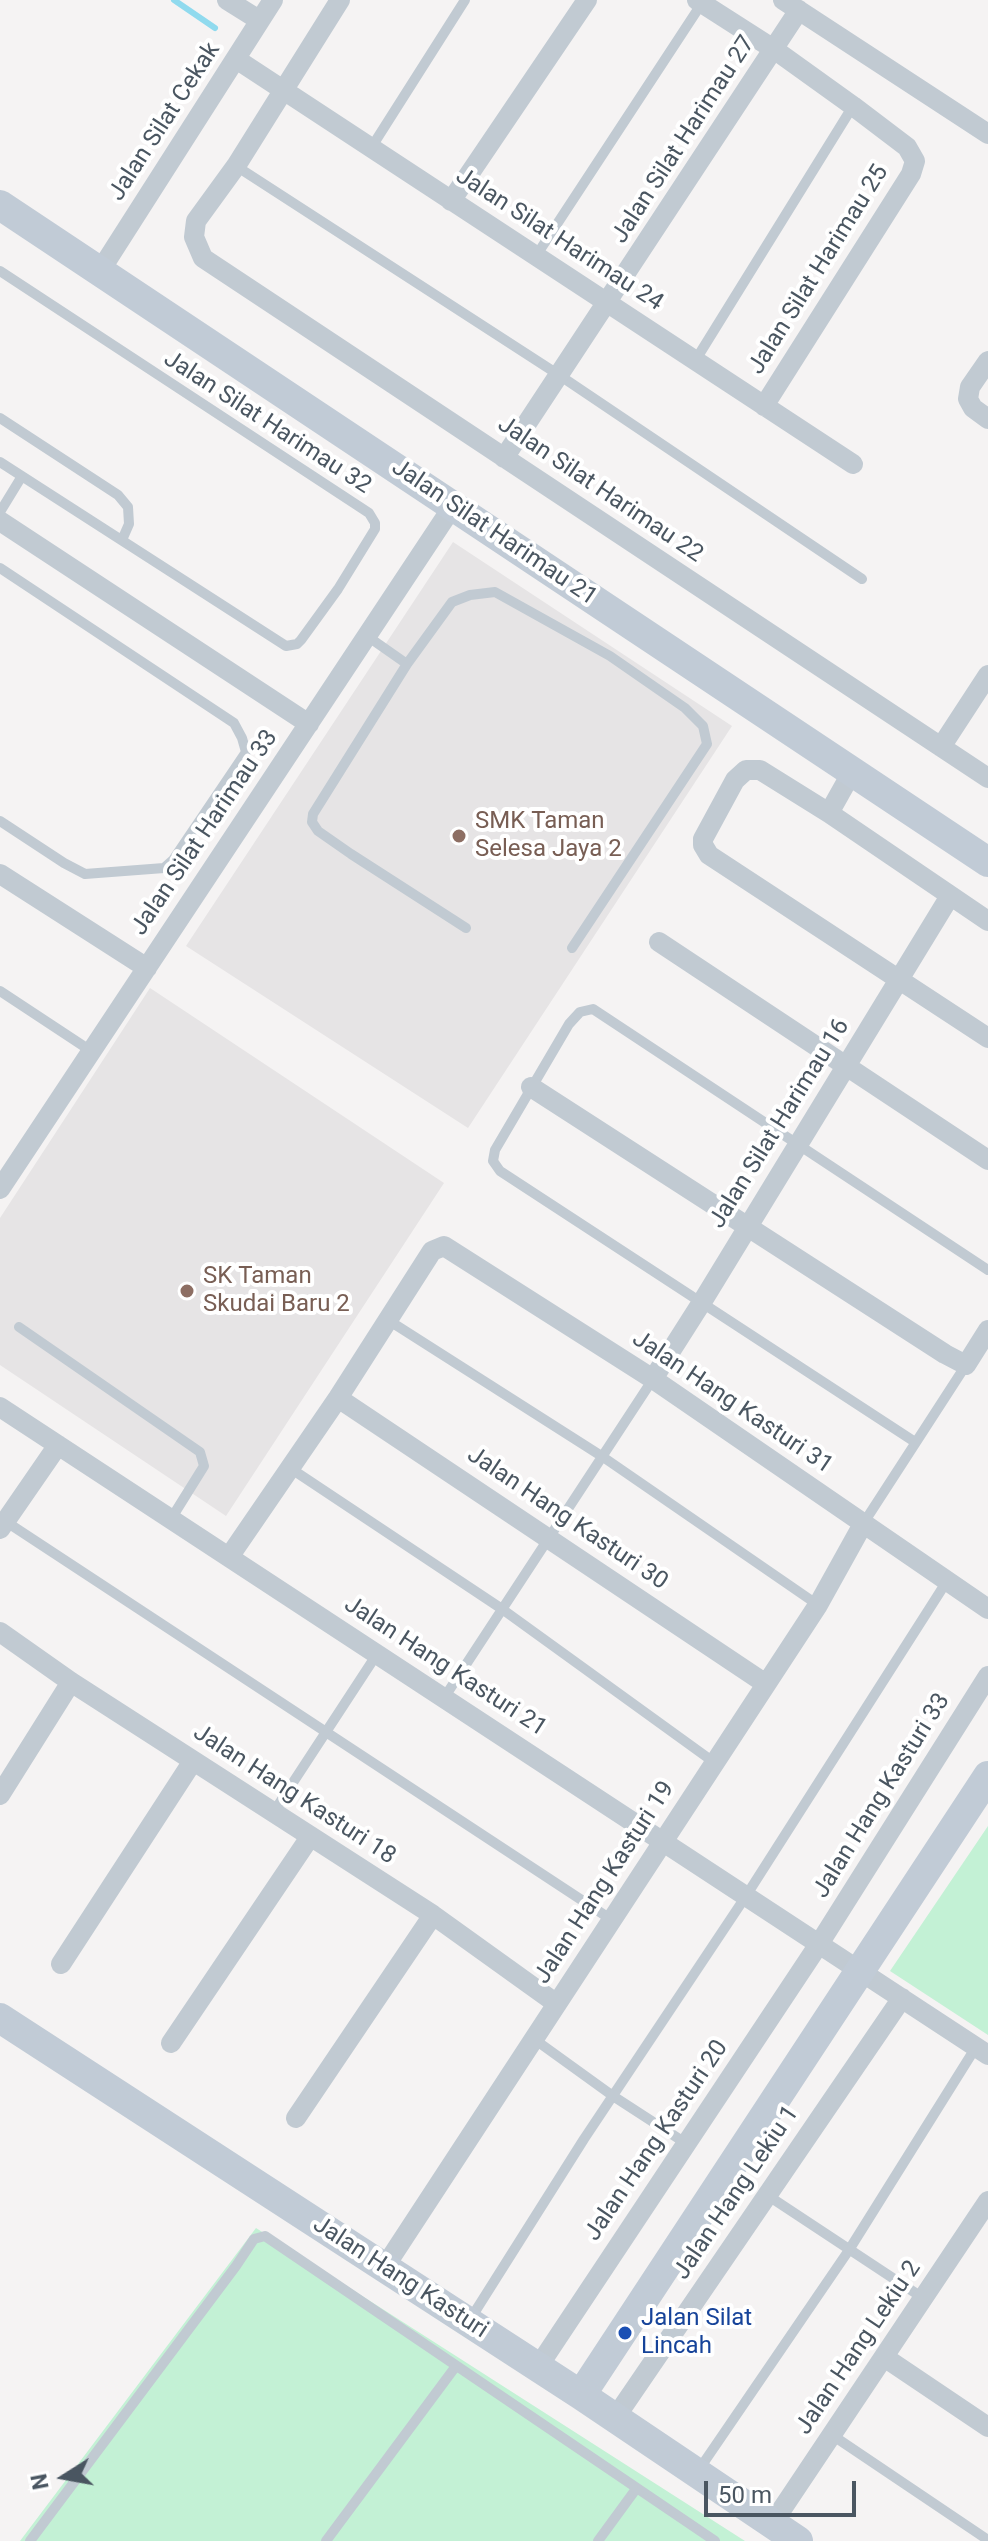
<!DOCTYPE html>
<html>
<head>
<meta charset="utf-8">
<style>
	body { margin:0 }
	#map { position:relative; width:988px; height:2541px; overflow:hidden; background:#f5f3f3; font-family:Roboto,sans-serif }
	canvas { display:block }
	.north { position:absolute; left:24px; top:2437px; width:80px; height:80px; -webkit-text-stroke:6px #fff; paint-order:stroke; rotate:259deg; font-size:22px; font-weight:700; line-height:32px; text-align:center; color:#4a5661 }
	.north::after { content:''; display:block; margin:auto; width:28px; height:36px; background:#4a5661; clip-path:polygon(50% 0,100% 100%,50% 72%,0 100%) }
	.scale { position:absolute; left:704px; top:2481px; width:152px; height:36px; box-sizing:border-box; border:4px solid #4a5661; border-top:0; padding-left:10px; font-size:24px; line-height:28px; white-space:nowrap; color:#4a5661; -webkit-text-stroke:6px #fff; paint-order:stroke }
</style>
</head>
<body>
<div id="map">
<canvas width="988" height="2541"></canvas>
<div class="north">N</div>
<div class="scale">50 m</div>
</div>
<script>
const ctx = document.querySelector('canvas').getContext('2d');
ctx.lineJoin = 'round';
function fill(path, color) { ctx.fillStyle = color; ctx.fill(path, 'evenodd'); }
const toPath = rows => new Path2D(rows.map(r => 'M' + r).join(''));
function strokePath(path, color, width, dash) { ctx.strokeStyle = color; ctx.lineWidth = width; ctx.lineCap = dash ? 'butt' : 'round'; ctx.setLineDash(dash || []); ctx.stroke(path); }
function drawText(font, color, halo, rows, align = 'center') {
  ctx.font = font + ' Roboto,sans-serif'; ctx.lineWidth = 8; ctx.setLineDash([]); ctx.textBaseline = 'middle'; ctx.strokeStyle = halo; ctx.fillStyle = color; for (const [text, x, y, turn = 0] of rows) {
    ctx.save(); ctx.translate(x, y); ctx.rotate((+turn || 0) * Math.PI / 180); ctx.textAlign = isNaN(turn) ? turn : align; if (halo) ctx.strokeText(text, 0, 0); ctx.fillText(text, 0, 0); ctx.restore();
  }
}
const education = toPath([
	[453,542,732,726,468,1128,186,946],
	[150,988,444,1183,226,1516,0,1365,0,1218]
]);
const green = toPath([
	[988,1826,988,2035,890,1971],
	[256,2228,745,2541,20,2541]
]);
const stream = toPath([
	[174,0,215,28]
]);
const lane = toPath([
	[371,148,465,0],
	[236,166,559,375,862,579],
	[536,256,702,3],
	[0,271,369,513,375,523,375,529,338,589,301,640,297,644,286,646,0,462],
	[695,361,853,106],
	[0,418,118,495,128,507,129,524,122,540],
	[0,512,22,476],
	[0,568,234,723,242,738,246,752,173,860,164,868,85,874,64,863,0,821],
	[367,636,407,664,452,602,470,595,495,592,610,656,685,708,703,726,707,744,572,948],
	[407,664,313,814,312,822,318,831,351,854,466,928],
	[0,991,91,1051],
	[388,1320,603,1457,818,1605],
	[19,1327,200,1452,204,1466,171,1519],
	[915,1442,500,1171,493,1161,495,1150,569,1024,580,1012,593,1009,988,1270],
	[290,1468,502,1609,715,1763],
	[5,1521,612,1920],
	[863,1524,966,1365],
	[444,1698,653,1379],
	[273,1813,377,1654],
	[534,2039,613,2096,687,2144],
	[767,2195,923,2298],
	[471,2318,584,2139,746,1896,947,1581],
	[832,2435,988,2540],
	[698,2471,849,2250,976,2047],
	[30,2541,236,2266,254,2239,265,2236,715,2541],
	[326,2541,456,2366],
	[598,2541,636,2489]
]);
const street = toPath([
	[227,0,259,20],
	[340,0,236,166,196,221,194,237,203,258,988,778],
	[697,0,775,50,853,106,907,147,915,161,911,174,764,406],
	[783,0,988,134],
	[236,59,853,464],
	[451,201,587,0],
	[100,271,273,0],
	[988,361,970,387,968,399,973,408,988,419],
	[504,458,799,10],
	[0,521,309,724],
	[941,747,988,675],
	[829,813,852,772],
	[0,874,147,968],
	[988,921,829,813,760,770,746,770,735,780,703,839,703,845,709,855,988,1038],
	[659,942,988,1160],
	[531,1087,945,1354,966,1365,988,1330],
	[0,1189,453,506],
	[653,1379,702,1302,950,896],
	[338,1398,766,1684],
	[0,1407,988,2055],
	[0,1529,58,1445],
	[229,1557,338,1398,432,1251,444,1246,653,1379,988,1609],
	[0,1632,71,1682,433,1915,557,2004],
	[0,1795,71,1682],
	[61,1964,193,1761],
	[171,2043,310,1837],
	[296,2118,433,1915],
	[384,2268,818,1605,863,1524],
	[884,2357,988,2427],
	[538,2367,819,1944,988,1676],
	[615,2418,902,1998],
	[772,2524,988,2201]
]);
const secondary = toPath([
	[0,205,988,862],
	[0,2018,581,2395,798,2541],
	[581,2395,988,1776]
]);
const markers = [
	[459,836,8,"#8d6e63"],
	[187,1291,8,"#8d6e63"],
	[625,2333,8,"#1a4fb4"]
];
const streetNames = [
	["Jalan Silat Cekak",165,122,-57],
	["Jalan Silat Harimau 27",684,140,-57],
	["Jalan Silat Harimau 24",559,240,33],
	["Jalan Silat Harimau 25",819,270,-58],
	["Jalan Silat Harimau 32",267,423,33],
	["Jalan Silat Harimau 22",600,490,34],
	["Jalan Silat Harimau 21",494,533,34],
	["Jalan Silat Harimau 33",205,833,-56],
	["Jalan Silat Harimau 16",780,1124,-58],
	["Jalan Hang Kasturi 31",732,1403,34],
	["Jalan Hang Kasturi 30",567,1519,34],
	["Jalan Hang Kasturi 21",445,1667,33],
	["Jalan Hang Kasturi 18",294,1795,33],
	["Jalan Hang Kasturi 33",882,1796,-58],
	["Jalan Hang Kasturi 19",605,1883,-57],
	["Jalan Hang Kasturi 20",657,2141,-56],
	["Jalan Hang Lekiu 1",737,2193,-56],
	["Jalan Hang Kasturi",400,2278,33],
	["Jalan Hang Lekiu 2",859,2348,-56]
];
const educationNames = [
	["SMK Taman",475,822],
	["Selesa Jaya 2",475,850],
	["SK Taman",203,1277],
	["Skudai Baru 2",203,1305]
];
const transitNames = [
	["Jalan Silat",641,2319],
	["Lincah",641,2347]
];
fill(education, '#e6e4e5');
fill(green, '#c3f1d5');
strokePath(stream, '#90daee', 6);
strokePath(lane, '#c1cad2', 10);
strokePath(street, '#c1cad2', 20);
strokePath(secondary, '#c1cbd6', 30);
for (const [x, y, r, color] of markers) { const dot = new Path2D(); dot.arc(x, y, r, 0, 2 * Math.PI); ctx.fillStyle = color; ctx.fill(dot); strokePath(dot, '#fff', 3); }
drawText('24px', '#4a5661', '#fff', streetNames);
drawText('24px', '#785e54', '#fff', educationNames, 'left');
drawText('24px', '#164399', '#fff', transitNames, 'left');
</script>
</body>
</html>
